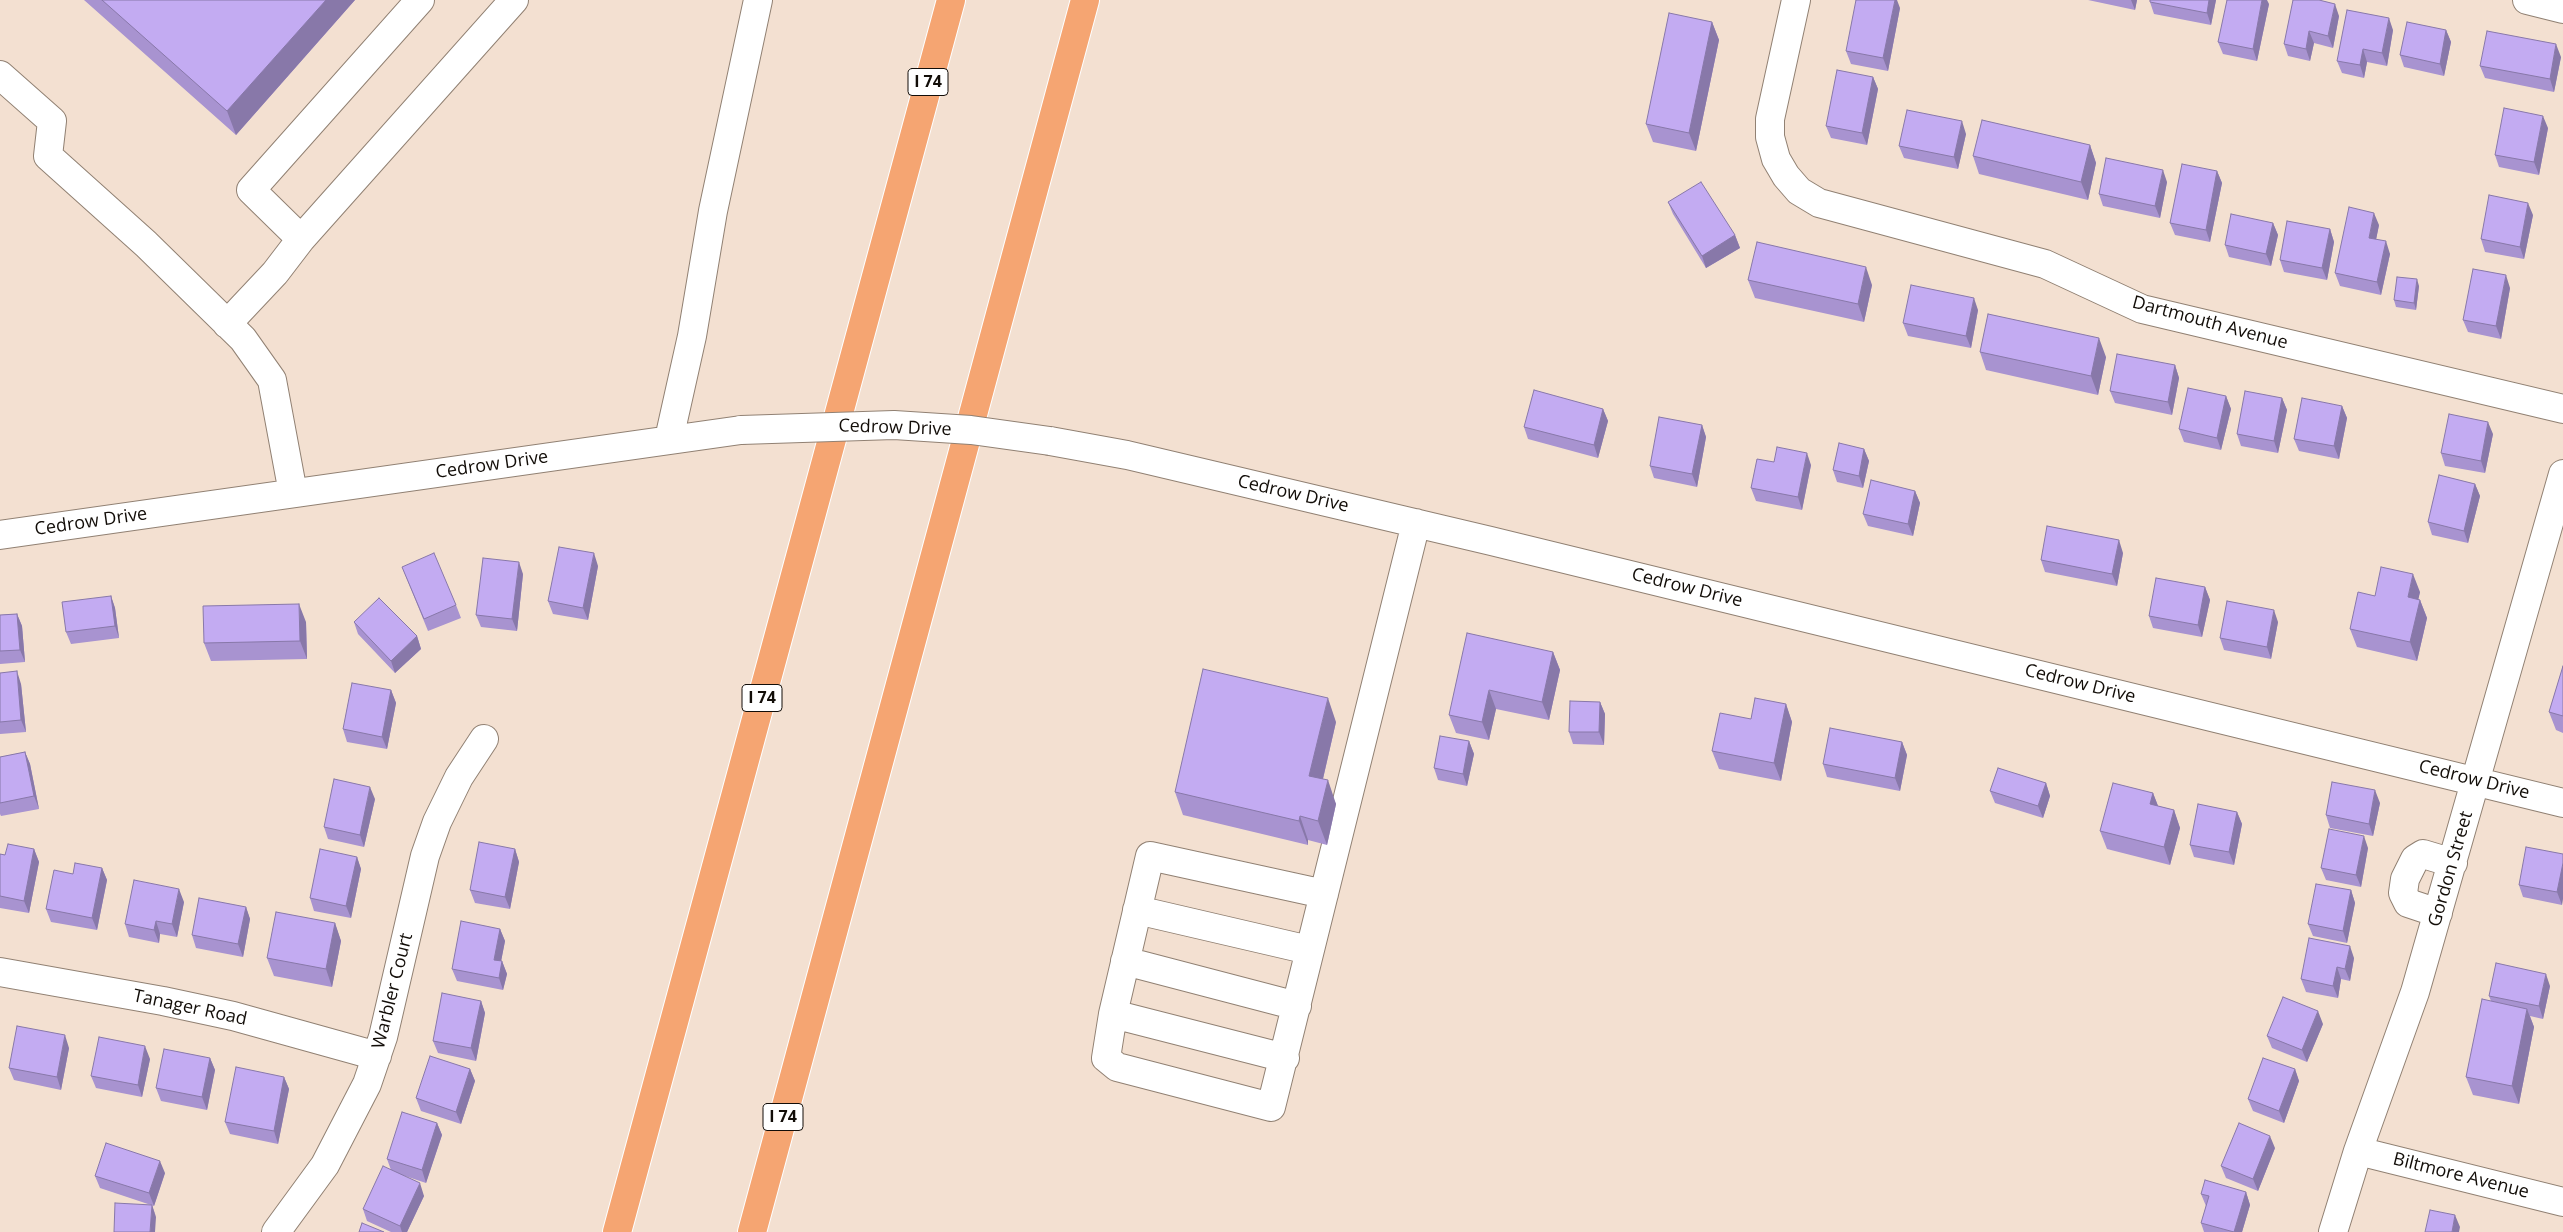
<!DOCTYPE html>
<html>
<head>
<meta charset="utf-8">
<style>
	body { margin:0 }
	canvas { display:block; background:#f3e0d1 }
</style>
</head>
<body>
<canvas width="2563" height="1232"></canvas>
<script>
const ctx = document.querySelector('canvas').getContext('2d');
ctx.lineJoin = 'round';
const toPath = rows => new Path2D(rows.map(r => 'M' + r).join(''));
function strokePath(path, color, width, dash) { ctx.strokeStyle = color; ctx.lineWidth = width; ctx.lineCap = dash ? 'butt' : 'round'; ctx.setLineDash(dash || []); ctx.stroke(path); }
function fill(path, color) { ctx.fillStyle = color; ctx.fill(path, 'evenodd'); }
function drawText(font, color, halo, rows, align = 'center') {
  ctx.font = font + ' "Open Sans",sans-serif'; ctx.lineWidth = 5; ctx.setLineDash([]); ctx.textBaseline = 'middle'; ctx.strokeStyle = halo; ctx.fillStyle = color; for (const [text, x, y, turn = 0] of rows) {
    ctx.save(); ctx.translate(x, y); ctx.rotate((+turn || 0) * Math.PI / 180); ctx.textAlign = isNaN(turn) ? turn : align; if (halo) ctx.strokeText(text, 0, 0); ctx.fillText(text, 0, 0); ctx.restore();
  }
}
const minor = toPath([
	[1796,0,1770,119,1770,137,1776,159,1786,176,1799,191,1819,203,2045,264,2142,309,2563,409],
	[2527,0,2563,9],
	[0,75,52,121,48,156,146,244,243,339,272,380,293,493],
	[301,239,251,190,420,0],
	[227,324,275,273,301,239,514,0],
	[669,439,692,336,713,211,758,0],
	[1050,441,1127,455,1491,541,2563,803],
	[0,535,741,430],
	[1324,894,1150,856,1113,1014,1106,1058,1117,1067,1271,1107,1416,523],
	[1137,910,1309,950],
	[2438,913,2408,903,2403,893,2405,879,2415,859,2423,854,2453,863],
	[1125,961,1297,1006],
	[0,972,163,1001,233,1016,377,1056],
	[1113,1014,1285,1058],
	[2358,1151,2563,1202],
	[276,1232,325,1165,367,1084,383,1037,425,856,437,822,459,777,484,739],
	[2333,1232,2358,1151,2415,992,2563,474]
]);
const highway = toPath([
	[617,1232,951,0],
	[752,1232,1085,0]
]);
const minorBridge = toPath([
	[741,430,894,425,971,430,1050,441]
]);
const wall = toPath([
	[84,0,355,0,236,135],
	[2088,0,2137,0,2135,10],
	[2150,0,2216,0,2211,25,2154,14,2150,2],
	[2269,4,2257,61,2223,54,2218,42],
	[1900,8,1888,71,1851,64,1846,51],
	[2339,16,2333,48,2314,43,2310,61,2288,56,2284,44],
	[1712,22,1719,40,1696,151,1653,142,1646,124],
	[2393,30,2387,66,2367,62,2364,78,2342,73,2337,61],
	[2446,30,2451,42,2444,76,2404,67,2400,55],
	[2561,57,2554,92,2485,78,2480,66],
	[1873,77,1878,89,1867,145,1831,138,1826,126],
	[2548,128,2539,175,2499,167,2495,155],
	[1966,134,1958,169,1904,158,1899,146],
	[2090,145,2096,163,2088,200,1979,174,1973,156],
	[2217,171,2222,183,2210,242,2175,235,2170,223],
	[2167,182,2160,218,2103,206,2099,194],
	[1668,202,1735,235,1740,248,1706,268,1673,214],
	[2533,215,2524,259,2485,252,2481,239],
	[2273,223,2278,235,2271,266,2229,257,2225,245],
	[2379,225,2376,239,2390,254,2381,295,2340,286,2335,273],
	[2330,229,2334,242,2327,280,2284,272,2280,260],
	[1748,280,1872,285,1864,322,1755,298],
	[2419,286,2416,310,2396,307,2394,300],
	[2510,288,2501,339,2468,332,2463,320],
	[1978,310,1971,348,1908,336,1903,323],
	[1980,352,2106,357,2098,395,1986,370],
	[2175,365,2179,378,2172,415,2115,403,2110,391],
	[2226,396,2231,409,2221,450,2184,442,2179,429],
	[2282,398,2287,410,2278,453,2241,446,2237,434],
	[2342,406,2347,418,2339,459,2299,451,2294,439],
	[1603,409,1608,421,1598,458,1528,439,1524,427],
	[1702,425,1706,437,1697,487,1654,478,1650,466],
	[2493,434,2485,473,2445,466,2441,453],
	[1864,449,1869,461,1863,488,1837,482,1833,470],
	[1811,465,1802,510,1756,501,1751,488],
	[2475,484,2480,496,2468,543,2432,535,2428,522],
	[1915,491,1920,503,1913,536,1868,526,1863,514],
	[2123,553,2117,586,2045,572,2041,560],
	[598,566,588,620,553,614,548,601],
	[402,567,456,605,461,618,428,631],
	[523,574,517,631,481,627,476,615],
	[2205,587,2210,600,2202,637,2153,628,2149,616],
	[2420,592,2418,599,2420,600,2427,618,2417,661,2357,647,2350,629,2375,596],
	[111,596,115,608,119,638,71,644,66,632],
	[17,614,22,626,25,662,0,664,0,615],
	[306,622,307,659,211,661,204,643],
	[354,622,417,636,421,649,395,673,358,634],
	[2278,622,2271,659,2224,650,2220,638],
	[1553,652,1560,670,1549,720,1496,709,1489,740,1456,733,1449,715],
	[2563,666,2563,733,2556,730,2549,712],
	[0,673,21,684,26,732,0,734],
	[391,690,396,703,387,749,347,742,343,729],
	[1600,702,1605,714,1604,745,1573,744,1569,732],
	[1786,704,1792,722,1781,781,1719,769,1712,751,1751,719],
	[1336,722,1323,779,1336,804,1327,845,1308,840,1308,845,1183,815,1175,792],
	[1469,741,1474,754,1467,786,1438,780,1434,768],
	[1902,742,1907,755,1900,791,1827,777,1823,764],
	[25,752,30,764,39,809,1,816,0,814,0,757],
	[2046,783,2050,796,2043,818,1995,803,1990,791],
	[2153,793,2158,806,2174,810,2180,828,2170,865,2107,849,2100,831],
	[375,799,364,847,328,839,324,827],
	[2380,803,2373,836,2330,828,2326,815],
	[2237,812,2242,824,2234,865,2194,857,2190,845],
	[2368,848,2361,887,2326,880,2321,868],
	[34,849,39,862,29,913,0,908,0,854,5,855],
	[515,849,519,862,510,909,475,903,470,890],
	[2563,854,2562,905,2523,897,2519,885],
	[357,857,361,869,351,918,314,911,310,898],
	[102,868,107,880,97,930,51,922,46,909,73,874],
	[2351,890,2355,903,2347,943,2313,936,2308,924],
	[184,902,177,937,160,934,159,943,129,937,125,924],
	[246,907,250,919,243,957,196,948,192,935],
	[335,923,341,941,332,987,274,976,267,958],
	[500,929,505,941,501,961,502,961,507,974,503,990,457,981,452,969],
	[2354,958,2350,981,2341,979,2338,998,2306,992,2301,979],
	[2550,986,2543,1019,2530,1016,2534,1027,2519,1104,2473,1095,2466,1077,2491,1001,2489,996],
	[481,1001,485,1013,476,1061,438,1053,433,1041],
	[2323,1024,2307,1062,2272,1048,2267,1036],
	[69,1048,61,1090,14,1080,9,1068],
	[210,1058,215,1070,207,1110,161,1101,156,1088],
	[150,1059,142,1097,96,1088,91,1076],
	[470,1069,475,1081,461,1124,421,1111,416,1098],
	[2295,1069,2299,1081,2284,1123,2253,1111,2248,1099],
	[284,1077,289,1089,278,1144,230,1134,225,1122],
	[437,1123,442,1135,426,1183,402,1175,424,1196,407,1232,391,1232,367,1221,363,1209,391,1170,387,1159],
	[2275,1148,2258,1191,2226,1178,2221,1166],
	[165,1173,154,1206,152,1205,156,1217,151,1205,100,1188,95,1176],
	[2246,1192,2250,1205,2242,1232,2204,1232,2201,1223,2206,1206,2201,1194]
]);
const shadedWall = toPath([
	[326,0,355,0,236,135,227,111],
	[1895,0,1897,0,1900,8,1888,71,1883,58],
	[2131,0,2137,0,2135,10],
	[2209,0,2216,0,2211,25,2207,13],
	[2262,0,2267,0,2269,4,2257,61,2253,49],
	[2335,4,2339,16,2333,48,2328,36],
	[2389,18,2393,30,2387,66,2382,53],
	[1712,22,1719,40,1696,151,1689,133],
	[2446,30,2451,42,2444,76,2440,64],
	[2309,31,2314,43,2310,61,2306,49],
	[2556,44,2561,57,2554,92,2550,79],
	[2363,49,2367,62,2364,78,2360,65],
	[1873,77,1878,89,1867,145,1862,133],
	[2543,116,2548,128,2539,175,2534,162],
	[1962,121,1966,134,1958,169,1954,157],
	[2090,145,2096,163,2088,200,2081,182],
	[2163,170,2167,182,2160,218,2155,206],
	[2217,171,2222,183,2210,242,2206,230],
	[2528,203,2533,215,2524,259,2520,247],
	[2374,213,2379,225,2374,250,2369,238],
	[2273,223,2278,235,2271,266,2266,254],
	[2330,229,2334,242,2327,280,2322,268],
	[1735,235,1740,248,1706,268,1702,256],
	[2386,241,2390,254,2381,295,2377,282],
	[1866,267,1872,285,1864,322,1858,304],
	[2506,275,2510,288,2501,339,2496,326],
	[2417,279,2419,286,2416,310,2414,303],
	[1974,298,1978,310,1971,348,1966,336],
	[2099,338,2106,357,2098,395,2091,376],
	[2175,365,2179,378,2172,415,2168,402],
	[2226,396,2231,409,2221,450,2217,438],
	[2282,398,2287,410,2278,453,2274,441],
	[2342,406,2347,418,2339,459,2334,446],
	[1603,409,1608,421,1598,458,1594,445],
	[2488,422,2493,434,2485,473,2481,461],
	[1702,425,1706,437,1697,487,1692,474],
	[1864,449,1869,461,1863,488,1859,476],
	[1807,453,1811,465,1802,510,1798,497],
	[2475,484,2480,496,2468,543,2464,531],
	[1915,491,1920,503,1913,536,1908,524],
	[2119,540,2123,553,2117,586,2112,574],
	[594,553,598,566,588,620,583,608],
	[519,562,523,574,517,631,512,619],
	[2413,574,2420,592,2415,615,2408,597],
	[2205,587,2210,600,2202,637,2198,625],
	[111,596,115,608,119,638,115,626],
	[2420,600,2427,618,2417,661,2410,642],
	[299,604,306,622,307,659,300,641],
	[2274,610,2278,622,2271,659,2267,647],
	[17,614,22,626,25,662,20,650],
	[417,636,421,649,395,673,391,661],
	[1553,652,1560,670,1549,720,1542,702],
	[17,671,21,684,26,732,21,720],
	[391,690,396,703,387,749,382,737],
	[1489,690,1496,709,1489,740,1482,722],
	[1328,698,1336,722,1318,800,1309,776],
	[1600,702,1605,714,1604,745,1599,732],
	[1786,704,1792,722,1781,781,1774,763],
	[1469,741,1474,754,1467,786,1463,774],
	[1902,742,1907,755,1900,791,1895,778],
	[25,752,30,764,39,809,34,796],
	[1328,780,1336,804,1327,845,1318,821],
	[2046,783,2050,796,2043,818,2038,806],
	[370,787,375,799,364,847,360,835],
	[2375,790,2380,803,2373,836,2369,824],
	[2153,793,2160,811,2150,804],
	[2174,810,2180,828,2170,865,2164,847],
	[2237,812,2242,824,2234,865,2229,852],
	[1300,816,1308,840,1308,845,1299,821],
	[2364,836,2368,848,2361,887,2356,875],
	[34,849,39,862,29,913,24,901],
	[515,849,519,862,510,909,505,897],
	[357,857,361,869,351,918,346,906],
	[2563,863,2563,899,2562,905,2557,892],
	[102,868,107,880,97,930,92,918],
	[179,889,184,902,177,937,172,924],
	[2351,890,2355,903,2347,943,2343,931],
	[246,907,250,919,243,957,238,944],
	[156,921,160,934,159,943,154,930],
	[335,923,341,941,332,987,326,969],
	[500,929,505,941,499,972,494,960],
	[2350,946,2354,958,2350,981,2345,969],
	[502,961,507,974,503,990,499,978],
	[2337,967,2341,979,2338,998,2333,986],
	[2546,974,2550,986,2543,1019,2539,1006],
	[481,1001,485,1013,476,1061,471,1048],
	[2527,1009,2534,1027,2519,1104,2512,1086],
	[2318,1011,2323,1024,2307,1062,2302,1050],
	[65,1035,69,1048,61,1090,57,1077],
	[145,1046,150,1059,142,1097,138,1085],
	[210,1058,215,1070,207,1110,202,1097],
	[470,1069,475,1081,461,1124,456,1112],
	[2295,1069,2299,1081,2284,1123,2279,1111],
	[284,1077,289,1089,278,1144,274,1131],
	[437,1123,442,1135,426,1183,422,1170],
	[2270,1136,2275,1148,2258,1191,2253,1179],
	[160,1161,165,1173,154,1206,149,1193],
	[420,1183,424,1196,407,1232,402,1232,400,1226],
	[2246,1192,2250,1205,2242,1232,2234,1232],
	[152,1205,156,1217,155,1232,150,1232],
	[2455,1215,2460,1227,2459,1232,2452,1232]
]);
const building = toPath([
	[102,0,326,0,227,111,102,0],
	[1856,0,1895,0,1883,58,1846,51,1856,0],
	[2150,0,2209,0,2207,13,2150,2,2150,0],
	[2227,0,2262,0,2253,49,2218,42,2227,0],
	[2293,0,2319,0,2335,4,2328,36,2309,31,2306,49,2284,44,2293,0],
	[2347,10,2389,18,2382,53,2363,49,2360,65,2337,61,2347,10],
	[1669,13,1712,22,1689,133,1646,124,1669,13],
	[2407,22,2446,30,2440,64,2400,55,2407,22],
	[2487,31,2556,44,2550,79,2480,66,2487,31],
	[1837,70,1873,77,1862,133,1826,126,1837,70],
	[2504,108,2543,116,2534,162,2495,155,2504,108],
	[1907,110,1962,121,1954,157,1899,146,1907,110],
	[1982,120,2090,145,2081,182,1973,156,1982,120],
	[2106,158,2163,170,2155,206,2099,194,2106,158],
	[2182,164,2217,171,2206,230,2170,223,2182,164],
	[1701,182,1735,235,1702,256,1668,202,1701,182],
	[2489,195,2528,203,2520,247,2481,239,2489,195],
	[2349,207,2374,213,2369,238,2386,241,2377,282,2335,273,2349,207],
	[2231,214,2273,223,2266,254,2225,245,2231,214],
	[2287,221,2330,229,2322,268,2280,260,2287,221],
	[1757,242,1866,267,1858,304,1748,280,1757,242],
	[2473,269,2506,275,2496,326,2463,320,2473,269],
	[2397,277,2417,279,2414,303,2394,300,2397,277],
	[1911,285,1974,298,1966,336,1903,323,1911,285],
	[1988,314,2099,338,2091,376,1980,352,1988,314],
	[2117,354,2175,365,2168,402,2110,391,2117,354],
	[2188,388,2226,396,2217,438,2179,429,2188,388],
	[1534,390,1603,409,1594,445,1524,427,1534,390],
	[2245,391,2282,398,2274,441,2237,434,2245,391],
	[2302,398,2342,406,2334,446,2294,439,2302,398],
	[2449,414,2488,422,2481,461,2441,453,2449,414],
	[1659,417,1702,425,1692,474,1650,466,1659,417],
	[1839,443,1864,449,1859,476,1833,470,1839,443],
	[1777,447,1807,453,1798,497,1751,488,1757,459,1774,462,1777,447],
	[2439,475,2475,484,2464,531,2428,522,2439,475],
	[1871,480,1915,491,1908,524,1863,514,1871,480],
	[2047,526,2119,540,2112,574,2041,560,2047,526],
	[559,547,594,553,583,608,548,601,559,547],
	[434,553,456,605,424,619,402,567,434,553],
	[483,558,519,562,512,619,476,615,483,558],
	[2381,567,2413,574,2408,597,2420,600,2410,642,2350,629,2358,592,2375,596,2381,567],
	[2156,578,2205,587,2198,625,2149,616,2156,578],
	[111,596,115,626,66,632,62,602,111,596],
	[379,598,417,636,391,661,354,622,379,598],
	[2227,601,2274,610,2267,647,2220,638,2227,601],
	[299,604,300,641,204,643,203,606,299,604],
	[17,614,20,650,0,651,0,615,17,614],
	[1467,633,1553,652,1542,702,1489,690,1482,722,1449,715,1467,633],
	[2563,666,2563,716,2549,712,2563,666],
	[1203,669,1328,698,1309,776,1328,780,1318,821,1300,816,1299,821,1175,792,1203,669],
	[17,671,21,720,0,722,0,673,17,671],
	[352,683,391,690,382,737,343,729,352,683],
	[1755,698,1786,704,1774,763,1712,751,1720,713,1751,719,1755,698],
	[1570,701,1600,702,1599,732,1569,732,1570,701],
	[1830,728,1902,742,1895,778,1823,764,1830,728],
	[1440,736,1469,741,1463,774,1434,768,1440,736],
	[25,752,34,796,0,803,0,757,25,752],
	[1998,768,2046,783,2038,806,1990,791,1998,768],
	[334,779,370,787,360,835,324,827,334,779],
	[2332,782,2375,790,2369,824,2326,815,2332,782],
	[2113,783,2153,793,2150,804,2174,810,2164,847,2100,831,2113,783],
	[2198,804,2237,812,2229,852,2190,845,2198,804],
	[2329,829,2364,836,2356,875,2321,868,2329,829],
	[479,842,515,849,505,897,470,890,479,842],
	[8,844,34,849,24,901,0,896,0,854,5,855,8,844],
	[2526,847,2563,854,2563,863,2557,892,2519,885,2526,847],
	[320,849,357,857,346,906,310,898,320,849],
	[75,863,102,868,92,918,46,909,54,870,73,874,75,863],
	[134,880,179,889,172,924,156,921,154,930,125,924,134,880],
	[2316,884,2351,890,2343,931,2308,924,2316,884],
	[199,898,246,907,238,944,192,935,199,898],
	[276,912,335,923,326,969,267,958,276,912],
	[461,921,500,929,494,960,502,961,499,978,452,969,461,921],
	[2309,938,2350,946,2345,969,2337,967,2333,986,2301,979,2309,938],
	[2496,963,2546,974,2539,1006,2489,996,2496,963],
	[442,993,481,1001,471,1048,433,1041,442,993],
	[2283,997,2318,1011,2302,1050,2267,1036,2283,997],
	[2482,999,2527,1009,2512,1086,2466,1077,2482,999],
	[17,1026,65,1035,57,1077,9,1068,17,1026],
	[99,1037,145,1046,138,1085,91,1076,99,1037],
	[164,1049,210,1058,202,1097,156,1088,164,1049],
	[430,1056,470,1069,456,1112,416,1098,430,1056],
	[2263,1058,2295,1069,2279,1111,2248,1099,2263,1058],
	[236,1067,284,1077,274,1131,225,1122,236,1067],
	[402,1112,437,1123,422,1170,387,1159,402,1112],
	[2239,1123,2270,1136,2253,1179,2221,1166,2239,1123],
	[106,1143,160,1161,149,1193,95,1176,106,1143],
	[383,1166,420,1183,400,1226,363,1209,383,1166],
	[2205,1180,2246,1192,2234,1232,2201,1223,2209,1196,2201,1194,2205,1180],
	[115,1203,152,1205,150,1232,114,1232,115,1203],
	[2430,1210,2455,1215,2452,1232,2425,1232,2430,1210],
	[362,1223,384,1232,359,1232,362,1223]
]);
const shields = [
	[928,82,40],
	[762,698,40],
	[783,1117,40]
];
const shieldNames = [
	["I 74",928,82],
	["I 74",762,698],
	["I 74",783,1117]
];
const streetNames = [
	["Dartmouth Avenue",2210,323,15],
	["Cedrow Drive",895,428,2],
	["Cedrow Drive",492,465,-8],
	["Cedrow Drive",1293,494,13],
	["Cedrow Drive",91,522,-8],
	["Cedrow Drive",1687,588,14],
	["Cedrow Drive",2080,684,14],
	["Cedrow Drive",2474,780,14],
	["Gordon Street",2451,869,-74],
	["Warbler Court",393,991,-76],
	["Tanager Road",190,1008,12],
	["Biltmore Avenue",2461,1176,14]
];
strokePath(minor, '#918173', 30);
strokePath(highway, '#fff', 30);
strokePath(minor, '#fff', 28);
strokePath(highway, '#f5a572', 28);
strokePath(minorBridge, '#918173', 30, []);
strokePath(minorBridge, '#fff', 28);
fill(wall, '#a893d0');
fill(shadedWall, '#8878a9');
fill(building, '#c3abf2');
strokePath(building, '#8878a9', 1);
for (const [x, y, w] of shields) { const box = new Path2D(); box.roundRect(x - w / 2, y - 13.5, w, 27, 4); ctx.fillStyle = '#fff'; ctx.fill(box); strokePath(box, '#120d08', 1); }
drawText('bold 16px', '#120d08', null, shieldNames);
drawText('18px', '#120d08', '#fff', streetNames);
</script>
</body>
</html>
